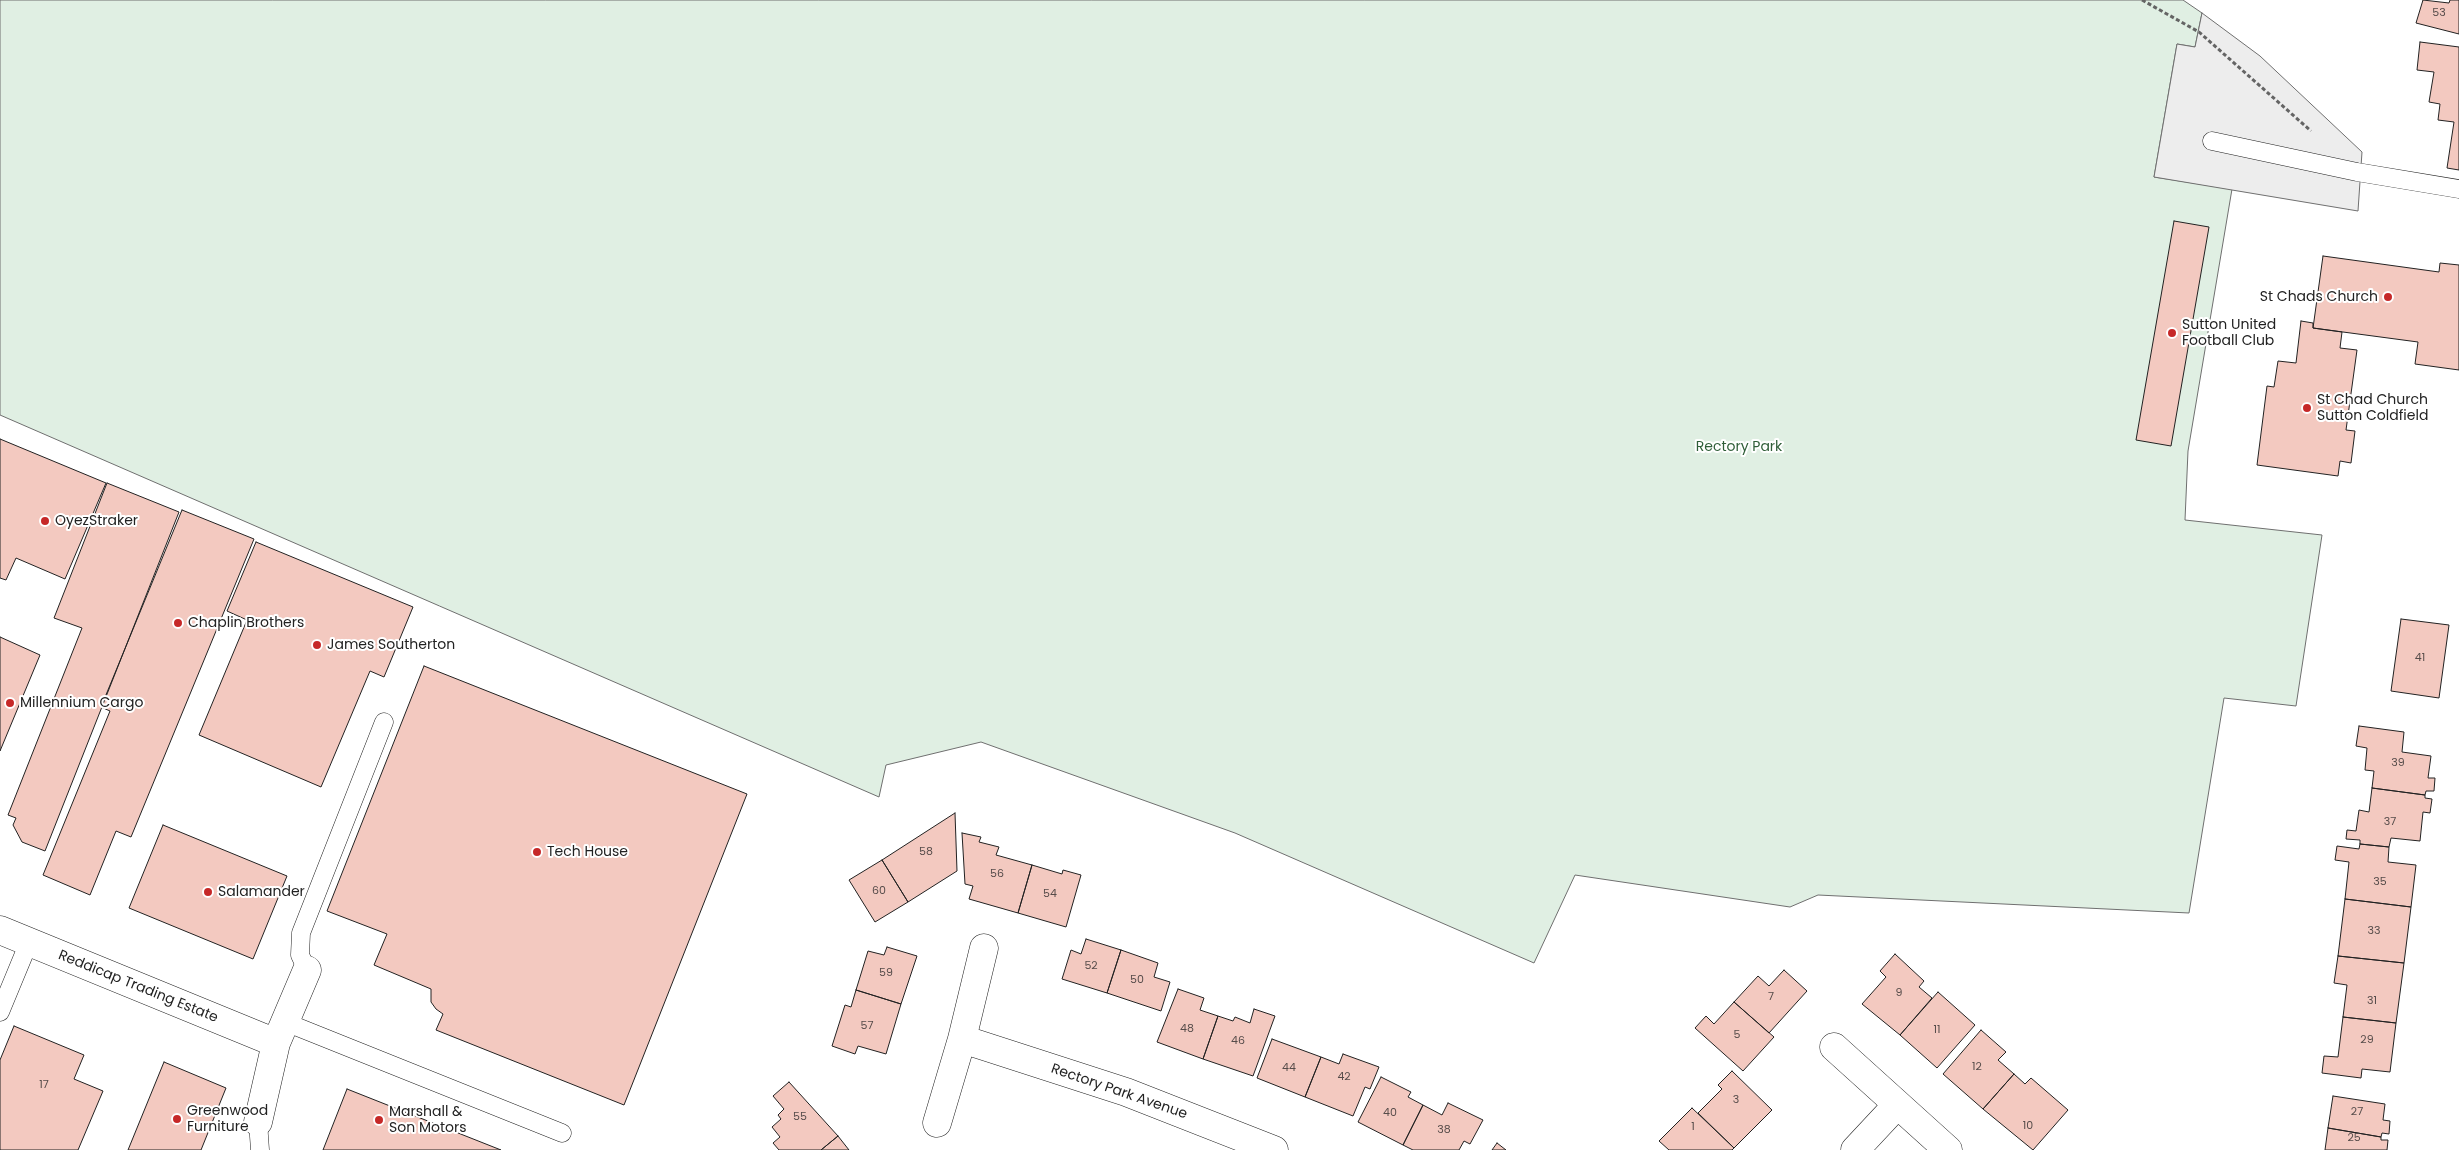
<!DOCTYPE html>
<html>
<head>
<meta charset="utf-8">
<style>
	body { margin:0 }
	canvas { display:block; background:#fff }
</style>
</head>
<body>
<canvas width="2459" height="1150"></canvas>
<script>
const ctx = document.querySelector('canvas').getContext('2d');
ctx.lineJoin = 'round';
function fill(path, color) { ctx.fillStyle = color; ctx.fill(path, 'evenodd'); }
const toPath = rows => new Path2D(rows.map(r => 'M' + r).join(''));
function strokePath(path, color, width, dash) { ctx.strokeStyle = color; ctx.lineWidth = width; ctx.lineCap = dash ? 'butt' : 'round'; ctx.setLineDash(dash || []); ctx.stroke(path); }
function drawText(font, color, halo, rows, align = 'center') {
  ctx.font = font + ' Poppins,sans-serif'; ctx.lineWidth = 4; ctx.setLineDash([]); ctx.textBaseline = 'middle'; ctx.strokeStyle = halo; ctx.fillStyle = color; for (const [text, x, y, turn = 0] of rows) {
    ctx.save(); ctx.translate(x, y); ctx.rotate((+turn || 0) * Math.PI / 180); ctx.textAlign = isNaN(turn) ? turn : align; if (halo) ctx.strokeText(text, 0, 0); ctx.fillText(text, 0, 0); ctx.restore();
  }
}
const green = toPath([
	[0,0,2183,0,2202,13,2195,47,2177,44,2154,177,2232,189,2188,451,2185,520,2322,535,2296,706,2224,698,2189,913,1818,895,1790,907,1575,875,1534,963,1235,833,981,742,886,765,879,797,0,415,0,0]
]);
const parking = toPath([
	[2202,13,2260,56,2362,152,2358,211,2154,177,2177,44,2195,47,2202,13]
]);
const building = toPath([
	[2423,0,2449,3,2450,0,2459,0,2459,34,2416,23,2423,0],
	[2420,42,2459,47,2459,170,2447,168,2454,122,2438,120,2440,104,2429,102,2434,72,2417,70,2420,42],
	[2174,221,2209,227,2171,446,2136,440,2174,221],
	[2323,256,2439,272,2440,263,2459,265,2459,370,2415,364,2418,342,2313,328,2323,256],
	[2301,321,2313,323,2313,328,2342,332,2340,348,2357,350,2346,430,2355,431,2351,463,2340,461,2338,476,2257,465,2267,386,2274,387,2278,361,2296,363,2301,321],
	[0,439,106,483,65,579,16,558,6,580,0,578,0,439],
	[107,483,179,512,45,851,22,842,13,825,16,818,8,815,82,628,54,618,107,483],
	[182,510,254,539,131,837,116,831,90,895,43,875,110,711,101,707,182,510],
	[256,542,413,607,384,677,370,671,321,787,199,735,247,620,227,611,256,542],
	[2401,619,2449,625,2439,698,2391,691,2401,619],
	[0,637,40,655,0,751,0,637],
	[424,666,747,794,624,1105,436,1030,443,1014,436,1009,431,1002,431,989,374,965,387,934,327,911,424,666],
	[2359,726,2404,732,2402,752,2431,756,2428,778,2435,778,2434,791,2426,791,2425,795,2372,788,2374,771,2365,770,2367,748,2356,746,2359,726],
	[2372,788,2425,795,2425,798,2432,799,2430,813,2423,812,2420,841,2391,838,2389,847,2360,844,2360,840,2346,839,2347,830,2356,831,2359,810,2369,812,2372,788],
	[955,813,957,871,908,902,882,860,955,813],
	[163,825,287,876,253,959,129,908,163,825],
	[962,833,981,837,979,842,999,847,996,855,1032,865,1018,913,969,899,973,886,965,884,962,833],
	[2360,844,2389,847,2388,862,2416,865,2411,907,2345,899,2349,862,2335,860,2337,846,2359,849,2360,844],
	[882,860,908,902,875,922,849,880,882,860],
	[1032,865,1062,874,1063,870,1081,875,1066,927,1018,913,1032,865],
	[2345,899,2411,907,2404,963,2338,956,2345,899],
	[1086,939,1121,950,1107,993,1062,979,1071,950,1081,954,1086,939],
	[887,947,917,956,901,1004,856,990,868,951,884,955,887,947],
	[1121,950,1158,963,1154,977,1170,982,1161,1011,1107,993,1121,950],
	[1895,954,1924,981,1919,987,1932,998,1900,1035,1862,1004,1886,977,1880,971,1895,954],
	[2338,956,2404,963,2396,1023,2343,1017,2347,985,2334,983,2338,956],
	[1784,970,1807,991,1769,1033,1734,1002,1758,976,1769,986,1784,970],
	[1178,989,1204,998,1200,1010,1218,1016,1203,1059,1157,1042,1178,989],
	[856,990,901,1004,886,1054,858,1046,855,1054,832,1046,845,1005,851,1007,856,990],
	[1938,992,1975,1025,1937,1068,1900,1035,1938,992],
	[1734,1002,1774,1037,1743,1071,1695,1028,1706,1016,1714,1024,1734,1002],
	[1254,1009,1275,1016,1253,1076,1203,1059,1218,1016,1233,1021,1235,1017,1250,1023,1254,1009],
	[2343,1017,2396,1023,2390,1072,2362,1069,2361,1078,2322,1073,2324,1056,2338,1057,2343,1017],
	[14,1026,84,1055,74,1079,103,1091,78,1150,0,1150,0,1060,14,1026],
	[1981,1030,2006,1052,1998,1060,2014,1074,1983,1109,1943,1074,1981,1030],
	[1272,1039,1321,1057,1305,1097,1257,1078,1272,1039],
	[1343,1054,1379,1067,1370,1089,1365,1087,1353,1116,1305,1097,1321,1057,1339,1064,1343,1054],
	[164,1062,226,1088,201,1150,128,1150,164,1062],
	[1732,1071,1772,1110,1734,1148,1698,1113,1722,1089,1718,1085,1732,1071],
	[2014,1074,2025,1084,2031,1078,2068,1110,2033,1150,1983,1109,2014,1074],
	[1381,1077,1411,1092,1408,1097,1423,1105,1403,1145,1358,1122,1381,1077],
	[789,1082,838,1136,821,1150,779,1150,773,1143,780,1137,772,1127,781,1119,778,1115,784,1109,773,1096,789,1082],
	[347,1089,501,1150,323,1150,347,1089],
	[2333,1096,2385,1104,2383,1120,2390,1121,2389,1134,2382,1133,2381,1137,2328,1128,2333,1096],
	[1448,1103,1483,1120,1470,1144,1464,1141,1459,1150,1413,1150,1403,1145,1423,1105,1442,1115,1448,1103],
	[1692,1108,1734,1148,1732,1150,1669,1150,1659,1141,1692,1108],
	[2328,1128,2381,1137,2381,1140,2388,1140,2387,1150,2325,1150,2328,1128],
	[838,1136,849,1150,821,1150,838,1136],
	[1497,1143,1506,1150,1492,1150,1497,1143]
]);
const path = toPath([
	[2142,0,2199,32,2311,131]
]);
const service = toPath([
	[2212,141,2357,172,2459,189],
	[307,970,300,955,301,933,384,722],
	[0,1012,29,942],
	[285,1022,562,1133],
	[258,1122,260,1150]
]);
const minor = toPath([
	[0,930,276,1043],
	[962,1039,1126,1092,1274,1150],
	[1834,1047,1948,1150],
	[258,1122,276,1043,307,970],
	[937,1123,962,1039,984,948],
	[1855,1150,1897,1105]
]);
const markers = [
	[2388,297,5,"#c62828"],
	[2172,333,5,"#c62828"],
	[2307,408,5,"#c62828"],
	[45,521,5,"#c62828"],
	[178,623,5,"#c62828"],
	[317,645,5,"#c62828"],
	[10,703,5,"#c62828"],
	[537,852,5,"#c62828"],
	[208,892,5,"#c62828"],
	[177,1119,5,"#c62828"],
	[379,1120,5,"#c62828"]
];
const numberNames = [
	["53",2439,13],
	["41",2420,658],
	["39",2398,763],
	["37",2390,822],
	["58",926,852],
	["56",997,874],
	["35",2380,882],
	["60",879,891],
	["54",1050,894],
	["33",2374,931],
	["52",1091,966],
	["59",886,973],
	["50",1137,980],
	["9",1899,993],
	["7",1771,997],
	["31",2372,1001],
	["57",867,1026],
	["48",1187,1029],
	["11",1937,1030],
	["5",1737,1035],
	["29",2367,1040],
	["46",1238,1041],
	["12",1977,1067],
	["44",1289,1068],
	["42",1344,1077],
	["17",44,1085],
	["3",1736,1100],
	["27",2357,1112],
	["40",1390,1113],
	["55",800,1117],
	["10",2028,1126],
	["1",1693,1127],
	["38",1444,1130],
	["25",2354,1138]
];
const poiNames = [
	["St Chads Church",2378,297,"right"],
	["Sutton United",2182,325],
	["Football Club",2182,341],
	["St Chad Church",2317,400],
	["Sutton Coldfield",2317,416],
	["OyezStraker",55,521],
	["Chaplin Brothers",188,623],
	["James Southerton",327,645],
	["Millennium Cargo",20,703],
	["Tech House",547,852],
	["Salamander",218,892],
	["Greenwood",187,1111],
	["Furniture",187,1127],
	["Marshall &",389,1112],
	["Son Motors",389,1128]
];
const parkNames = [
	["Rectory Park",1739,447]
];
const streetNames = [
	["Reddicap Trading Estate",138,987,22],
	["Rectory Park Avenue",1119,1092,19]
];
fill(green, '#e0efe3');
strokePath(green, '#6f6f6f', 1);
fill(parking, '#ededed');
strokePath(parking, '#6f6f6f', 1);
fill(building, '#f3c9c0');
strokePath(building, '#222', 1);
strokePath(service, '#222', 19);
strokePath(minor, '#222', 29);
strokePath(path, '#646464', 3, [4, 2.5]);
strokePath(service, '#fff', 18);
strokePath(minor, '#fff', 28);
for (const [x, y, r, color] of markers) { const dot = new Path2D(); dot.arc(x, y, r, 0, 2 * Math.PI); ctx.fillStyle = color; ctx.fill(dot); strokePath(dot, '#fff', 2); }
drawText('11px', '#564c4a', null, numberNames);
drawText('14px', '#222', '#fff', poiNames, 'left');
drawText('14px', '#2f5e38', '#fff', parkNames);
drawText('14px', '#222', '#fff', streetNames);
</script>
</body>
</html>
